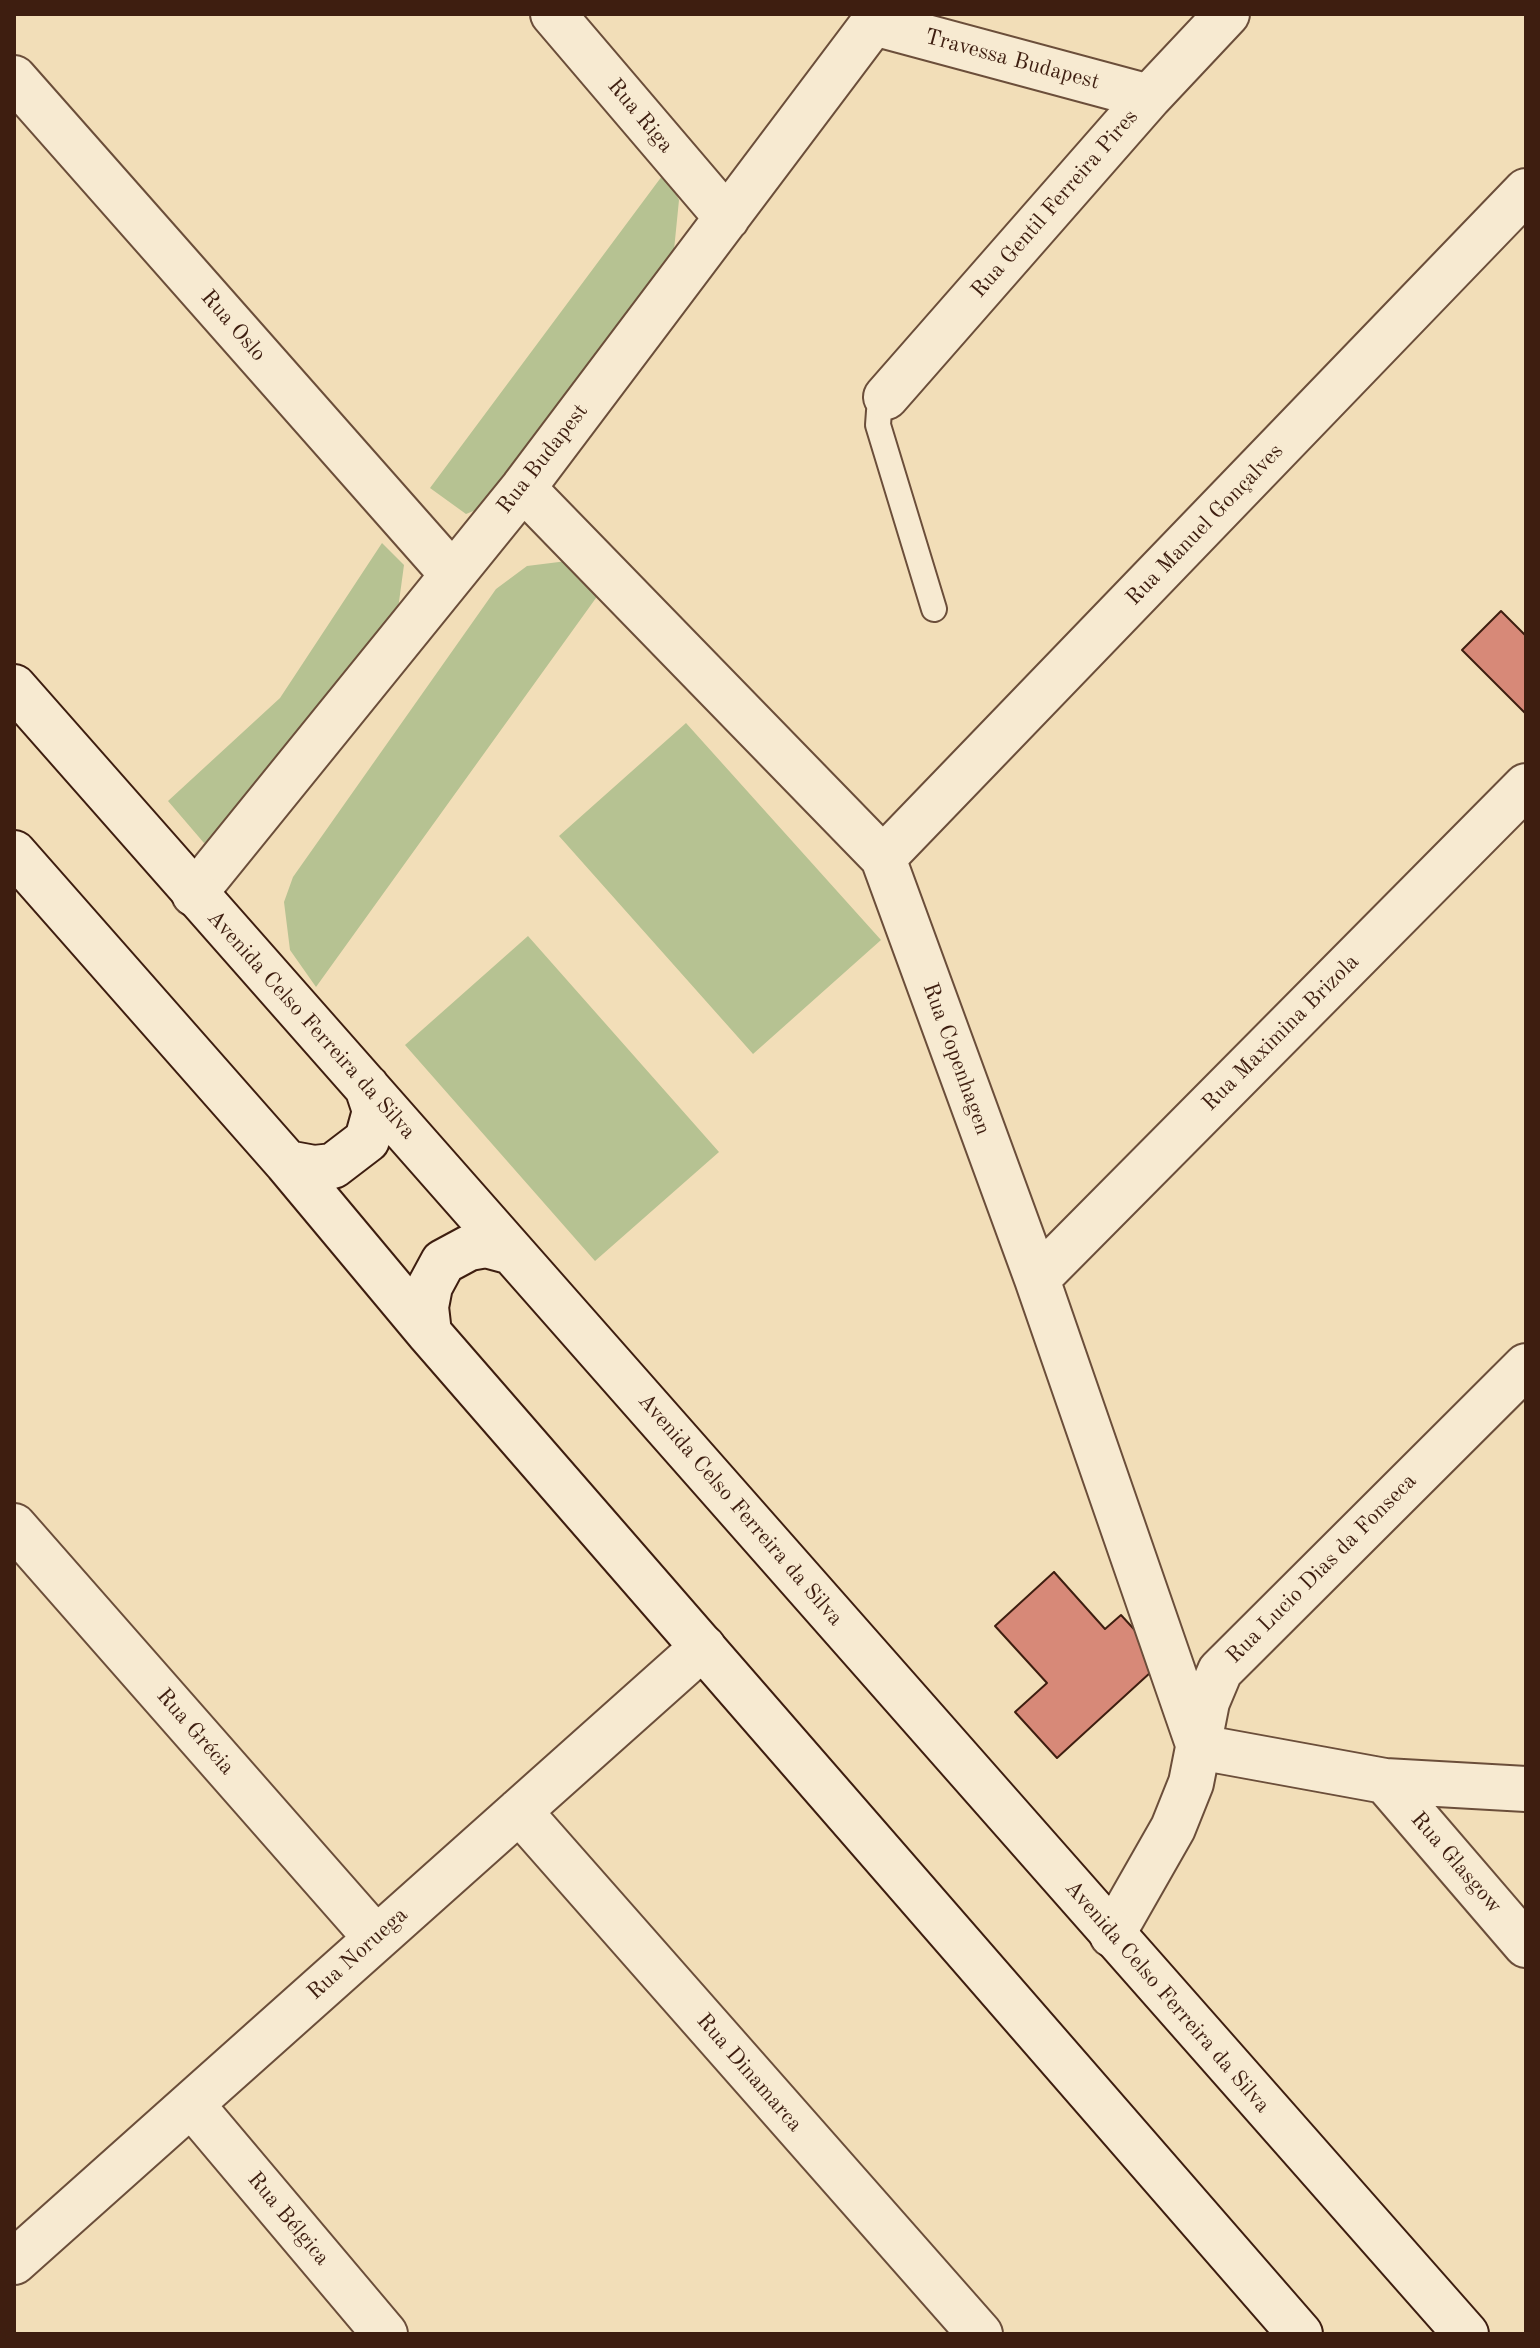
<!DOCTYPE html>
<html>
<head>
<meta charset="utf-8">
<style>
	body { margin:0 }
	#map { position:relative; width:1540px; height:2348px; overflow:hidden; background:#f2deb8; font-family:"Old Standard TT",serif }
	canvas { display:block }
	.frame { position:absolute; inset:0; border:16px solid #3e1e10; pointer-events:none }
</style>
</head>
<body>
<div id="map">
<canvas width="1540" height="2348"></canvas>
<div class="frame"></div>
</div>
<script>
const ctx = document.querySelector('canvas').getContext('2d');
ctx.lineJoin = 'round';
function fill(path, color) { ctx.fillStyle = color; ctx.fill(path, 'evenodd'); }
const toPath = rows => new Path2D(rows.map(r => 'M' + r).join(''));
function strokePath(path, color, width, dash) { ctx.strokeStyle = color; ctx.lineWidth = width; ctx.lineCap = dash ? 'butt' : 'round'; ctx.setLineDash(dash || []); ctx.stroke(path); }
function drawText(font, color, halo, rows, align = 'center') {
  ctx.font = font + ' "Old Standard TT",serif'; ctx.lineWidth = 8; ctx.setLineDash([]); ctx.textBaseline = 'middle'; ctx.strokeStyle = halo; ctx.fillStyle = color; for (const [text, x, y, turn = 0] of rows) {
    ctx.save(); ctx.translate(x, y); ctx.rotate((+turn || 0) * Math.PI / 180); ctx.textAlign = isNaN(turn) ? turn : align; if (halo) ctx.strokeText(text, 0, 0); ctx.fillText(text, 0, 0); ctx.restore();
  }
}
const green = toPath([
	[665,172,679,200,674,250,658,292,496,502,466,514,430,488],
	[382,543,404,565,395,631,244,831,204,843,168,801,280,698],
	[567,561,601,591,316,987,290,950,284,902,293,877,496,589,527,566],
	[686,723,881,940,753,1054,559,836],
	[528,936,719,1152,595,1261,405,1045]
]);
const building = toPath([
	[1501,611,1526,636,1526,714,1462,650,1501,611],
	[1054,1572,1105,1629,1121,1615,1163,1661,1057,1758,1015,1712,1047,1683,995,1626,1054,1572]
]);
const service = toPath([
	[886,397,879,411,878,425,934,609]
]);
const minor = toPath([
	[553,14,727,218],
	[874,23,1149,97],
	[14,78,452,574],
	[886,397,1149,97,1227,14],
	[523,488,883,858,1037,1279,1199,1747],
	[883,858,1526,191],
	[194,894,523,488,880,14],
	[1037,1279,1526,786],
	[14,1526,376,1938],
	[1199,1747,1385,1781,1526,1789],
	[1385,1781,1526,1945],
	[519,1811,980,2334],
	[1112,1935,1173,1828,1191,1783,1207,1702,1220,1671,1526,1366],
	[191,2104,385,2334],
	[14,2262,703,1647]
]);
const secondary = toPath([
	[14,687,1466,2334],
	[14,853,287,1163,429,1333,1300,2334],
	[287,1163,314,1168,333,1166,367,1140,375,1111,367,1087],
	[429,1333,426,1307,430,1286,443,1262,469,1248,486,1245,512,1252]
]);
const streetNames = [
	["Travessa Budapest",1012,60,15],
	["Rua Riga",640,116,50],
	["Rua Gentil Ferreira Pires",1055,204,-49],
	["Rua Oslo",233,326,49],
	["Rua Budapest",543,459,-52],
	["Rua Manuel Gonçalves",1205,525,-46],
	["Avenida Celso Ferreira da Silva",311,1025,48],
	["Rua Maximina Brizola",1281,1033,-45],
	["Rua Copenhagen",956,1059,70],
	["Avenida Celso Ferreira da Silva",740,1510,49],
	["Rua Lucio Dias da Fonseca",1322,1569,-45],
	["Rua Grécia",195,1732,49],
	["Rua Glasgow",1456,1863,49],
	["Rua Noruega",358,1954,-42],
	["Avenida Celso Ferreira da Silva",1167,1997,49],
	["Rua Dinamarca",749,2073,49],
	["Rua Bélgica",288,2219,50]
];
fill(green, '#b6c292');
fill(building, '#d78978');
strokePath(building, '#3e1e10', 2);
strokePath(service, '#6b4e3a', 28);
strokePath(minor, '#6b4e3a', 48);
strokePath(secondary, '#3e1e10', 48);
strokePath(service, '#f7ead1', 24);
strokePath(minor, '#f7ead1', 44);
strokePath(secondary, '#f7ead1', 44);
drawText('22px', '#3e1e10', '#f7ead1', streetNames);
</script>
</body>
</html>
